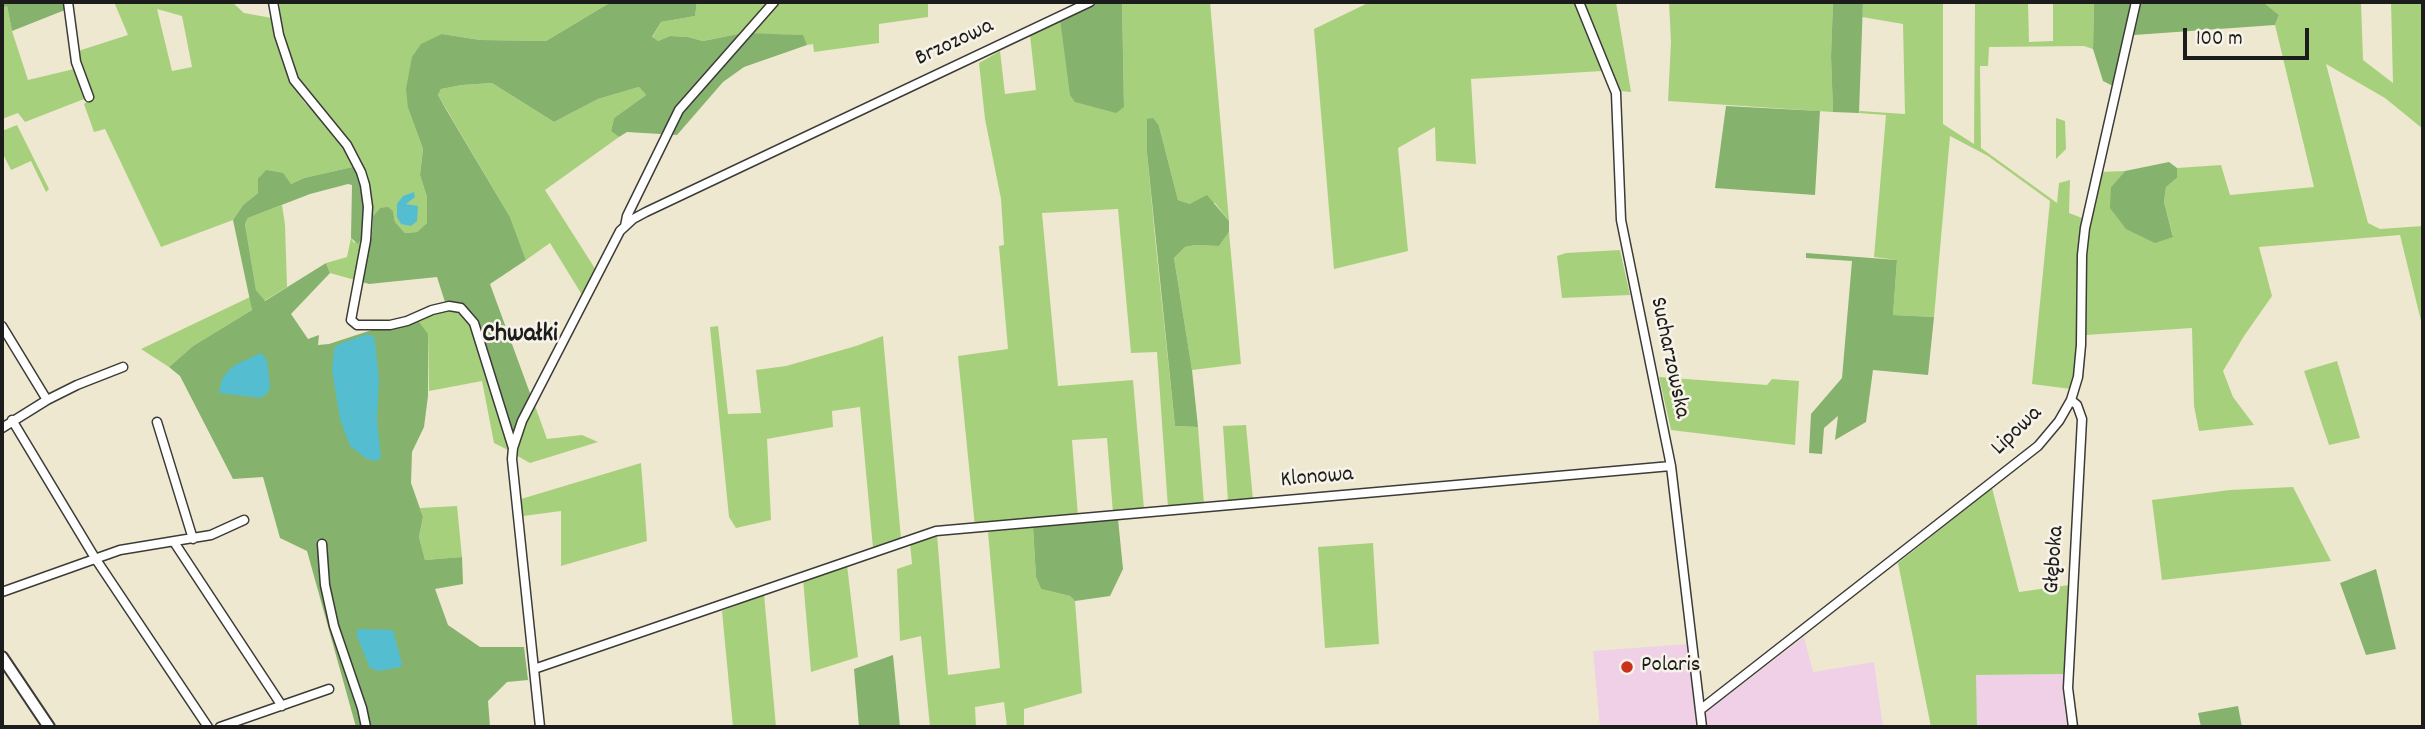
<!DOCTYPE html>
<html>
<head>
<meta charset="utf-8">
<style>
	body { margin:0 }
	#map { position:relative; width:2425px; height:729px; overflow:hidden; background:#efe8d0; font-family:Dekko,sans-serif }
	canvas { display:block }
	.frame { position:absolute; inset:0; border:4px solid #1c1c1c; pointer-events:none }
	.scale { position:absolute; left:2183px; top:28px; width:126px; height:32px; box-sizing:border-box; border:4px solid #1c1c1c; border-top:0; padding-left:9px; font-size:21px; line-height:24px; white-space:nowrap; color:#1c1c1c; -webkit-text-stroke:5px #f7f3e8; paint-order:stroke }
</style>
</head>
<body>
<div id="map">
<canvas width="2425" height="729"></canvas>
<div class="frame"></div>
<div class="scale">100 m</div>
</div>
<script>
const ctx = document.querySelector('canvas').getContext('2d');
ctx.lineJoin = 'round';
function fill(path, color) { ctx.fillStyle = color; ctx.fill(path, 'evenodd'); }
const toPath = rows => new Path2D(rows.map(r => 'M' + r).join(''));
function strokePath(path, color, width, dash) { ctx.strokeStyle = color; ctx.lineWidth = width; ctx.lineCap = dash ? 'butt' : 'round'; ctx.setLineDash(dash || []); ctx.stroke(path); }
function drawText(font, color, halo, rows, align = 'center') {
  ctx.font = font + ' Dekko,sans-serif'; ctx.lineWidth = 5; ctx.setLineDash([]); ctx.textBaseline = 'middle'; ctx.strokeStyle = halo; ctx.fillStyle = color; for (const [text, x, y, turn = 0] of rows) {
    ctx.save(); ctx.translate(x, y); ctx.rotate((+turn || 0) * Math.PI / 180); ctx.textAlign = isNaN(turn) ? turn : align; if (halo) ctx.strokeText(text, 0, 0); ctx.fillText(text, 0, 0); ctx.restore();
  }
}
const built = toPath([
	[1804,637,1813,672,1874,662,1883,727,1708,727,1706,712],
	[1688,644,1696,727,1600,727,1593,651],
	[2065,674,2063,695,2067,727,1977,727,1975,675]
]);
const green = toPath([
	[114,2,232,2,244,13,272,18,274,36,289,81,305,103,326,123,357,166,304,178,291,184,258,179,258,193,243,205,233,220,161,247,105,129,94,132,84,104,91,98,78,51,128,35],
	[157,9,182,16,192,67,172,71],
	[279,2,376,3,611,2,546,41,480,40,442,34,408,108,423,149,420,175,427,197,427,223,417,232,405,233,395,222,393,211,380,208,373,216,364,168,353,146,303,90,296,76,283,36],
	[697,2,769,2,743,33,703,41,688,37,670,36,658,41,652,38,661,22,695,16],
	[778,2,928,2,928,17,879,24,879,43,814,52,813,44,807,45,802,35,752,34],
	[1122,2,1210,2,1229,221,1215,203,1190,204,1178,200,1159,126,1147,120,1147,153,1156,247,1175,426,1198,427,1204,504,1168,508,1157,352,1131,353,1118,209,1042,213,1058,386,1133,380,1144,509,1113,513,1107,438,1072,440,1078,516,975,527,958,356,1008,349,999,246,1004,245,1001,199,985,119,979,63,1000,51,1005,94,1036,90,1030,35,1060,19,1124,107],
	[1370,2,1577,2,1602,71,1471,79,1476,164,1436,161,1435,127,1398,148,1408,251,1334,269,1314,29],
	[1584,2,1616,2,1631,92,1620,91],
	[1669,2,1833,2,1831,56,1833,112,1668,101,1671,42],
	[1863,2,1943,2,1943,124,1974,144,1975,2,2028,2,2029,42,2053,41,2053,2,2094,2,2093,49,2084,46,1989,47,1988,66,1980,66,1981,148,2057,203,2059,183,2070,180,2069,213,2082,218,2076,368,2071,389,2032,384,2050,201,1988,156,1950,136,1934,317,1893,315,1897,260,1874,257,1886,115,1859,113,1860,111,1905,114,1903,24,1862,17],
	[2263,2,2361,2,2363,60,2393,83,2391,2,2423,2,2423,129,2385,98,2326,64,2368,223,2380,229,2423,226,2423,329,2400,235,2259,247,2272,296,2244,336,2223,371,2233,397,2254,425,2199,431,2194,406,2192,328,2086,335,2087,255,2091,213,2101,172,2125,171,2111,187,2173,236,2164,202,2166,187,2177,178,2177,168,2221,165,2230,195,2314,187,2275,25,2279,15],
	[7,6,12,31,28,80,74,69,84,99,25,122,18,113,2,119,2,8],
	[492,83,554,122,598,99,639,87,646,95,614,118,611,131,619,137,545,190,601,278,587,303,550,243,526,260,510,217,438,95,441,89,462,85],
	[2056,118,2065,121,2066,149,2056,159],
	[17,125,49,189,46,192,31,161,11,170,2,152,2,131],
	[282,205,285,225,287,287,264,301,256,290,245,224,248,218],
	[1229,232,1241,364,1192,370,1174,258,1185,247,1195,245,1219,246],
	[364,233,355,280,330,273,326,263,347,257,351,238,354,243],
	[1620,250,1630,295,1562,298,1557,256,1566,253],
	[250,297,252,310,193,346,169,367,141,349],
	[448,309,459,311,472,326,510,451,494,443,482,381,429,391,428,334,411,323,433,312],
	[718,326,728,414,761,413,756,370,786,366,856,346,883,336,901,539,873,548,860,407,832,411,833,427,767,439,771,520,736,528,729,517,710,327],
	[2337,361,2360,438,2329,445,2304,371],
	[1659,377,1767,385,1772,379,1799,381,1795,445,1671,430],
	[534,403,547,439,582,435,598,442,530,463,514,454,519,436],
	[1246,425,1253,500,1228,501,1223,426],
	[641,463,647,541,561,566,561,511,523,516,521,499],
	[2293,487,2331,561,2162,580,2152,500,2230,490],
	[1992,488,2019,592,2069,585,2065,674,1976,675,1977,727,1931,727,1898,563],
	[457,506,462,557,425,560,419,537,423,517,420,508],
	[1033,527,1036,577,1041,589,1070,596,1075,601,1082,693,1024,709,1024,727,1007,727,1004,702,975,707,976,727,930,727,921,636,900,641,897,569,912,564,910,543,937,534,948,675,1000,668,988,532],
	[1373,543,1379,644,1325,648,1318,547],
	[847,565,858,657,811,672,803,579],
	[764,594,776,727,733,727,722,611]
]);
const forest = toPath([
	[2,2,64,2,65,10,12,31,7,6,2,8],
	[611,2,697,2,695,16,661,22,652,37,658,41,670,36,688,37,703,41,743,33,803,35,807,45,744,67,723,82,677,135,627,132,619,137,611,131,614,118,646,95,639,87,598,99,554,122,492,83,462,85,441,89,438,95,447,111,510,217,526,260,490,284,531,396,511,440,498,392,464,307,445,302,437,277,369,284,362,282,372,234,373,216,380,208,388,207,393,211,395,222,405,233,417,232,427,223,427,197,420,175,423,149,408,108,406,89,412,57,421,44,442,34,480,40,546,41],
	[1097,2,1122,2,1124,107,1116,113,1075,102,1070,95,1060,19],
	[1833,2,1863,2,1859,113,1833,112,1831,56],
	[2094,2,2132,2,2113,86,2103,81,2093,49],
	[2139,2,2263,2,2279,15,2275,25,2134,35],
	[1726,106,1820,111,1815,195,1715,188],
	[1153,118,1159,126,1178,200,1190,204,1207,195,1229,221,1229,232,1219,246,1195,245,1185,247,1174,258,1192,370,1198,427,1175,426,1147,153,1147,119],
	[2169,162,2177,168,2177,178,2166,187,2164,202,2173,237,2155,243,2126,229,2110,208,2111,187,2125,171],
	[357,166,365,204,364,233,358,244,351,238,352,185,348,184,310,194,248,218,245,224,256,290,265,301,326,263,330,273,291,314,308,339,319,335,318,345,329,344,381,327,419,322,428,334,428,396,424,427,412,452,411,483,423,517,419,537,425,560,462,557,463,584,435,589,448,625,480,647,524,647,528,680,507,682,488,701,490,727,356,727,307,551,280,538,263,477,233,479,180,376,169,367,193,346,252,310,233,220,243,205,258,193,258,179,266,170,283,173,291,184,304,178],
	[1806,253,1897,260,1893,315,1934,317,1928,375,1873,370,1866,422,1835,440,1838,416,1824,428,1822,454,1809,453,1811,414,1842,378,1852,261,1806,258],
	[1118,519,1123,569,1110,596,1075,601,1070,596,1041,589,1036,577,1033,527],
	[2376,569,2396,649,2366,655,2340,583],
	[893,655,900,727,859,727,854,669],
	[2238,706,2242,727,2201,727,2198,713]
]);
const water = toPath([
	[414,192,415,197,406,204,418,206,417,221,411,226,401,224,397,217,397,204,403,196],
	[367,334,374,337,375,342,379,380,377,421,381,457,377,461,367,459,350,446,340,419,332,370,334,349,339,344],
	[261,353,267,360,269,377,270,389,265,395,261,398,219,393,222,379,228,371,235,365],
	[359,629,393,630,402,664,401,667,379,671,370,668,356,634]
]);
const minor = toPath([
	[68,2,76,62,89,97],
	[273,2,279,35,294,80,347,145,361,172,365,185,368,207,366,240,351,320,357,325,390,325,407,321,432,310,449,306,461,308,474,323,513,448],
	[1579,2,1616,93,1621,220,1671,466,1702,727],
	[625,226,627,216,679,110,774,2],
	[2,326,47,400],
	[2071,400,2077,405,2082,419,2068,688,2073,727],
	[12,420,95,558,208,727],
	[157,422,193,539],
	[2,428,47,400,77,385,123,367],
	[174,542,282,706],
	[322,544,325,585,334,626,362,708,366,727],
	[2,592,120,550,211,535,244,520],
	[534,669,936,531,1671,466],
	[1700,710,2038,446,2059,421,2071,400,2078,377,2081,345,2082,255,2085,228,2136,2],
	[220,727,329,689],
	[540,727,512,459,513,448,522,421,620,231,633,219,646,212,1090,2]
]);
const major = toPath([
	[2,657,49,727]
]);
const markers = [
	[1627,667,7,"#c8321e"]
];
const streetNames = [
	["Brzozowa",955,44,-25],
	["Sucharzowska",1668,358,78],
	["Lipowa",2018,432,-44],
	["Klonowa",1317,479,-5],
	["Głęboka",2056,560,-86]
];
const poiNames = [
	["Polaris",1641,667]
];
const quarterNames = [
	["Chwałki",520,336]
];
fill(built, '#efd0e6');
fill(green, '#a7d07c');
fill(forest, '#85b26c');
fill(water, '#54bed0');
strokePath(minor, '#3c3b37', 11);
strokePath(major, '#3c3b37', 14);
strokePath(minor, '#fff', 8);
strokePath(major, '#fff', 10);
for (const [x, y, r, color] of markers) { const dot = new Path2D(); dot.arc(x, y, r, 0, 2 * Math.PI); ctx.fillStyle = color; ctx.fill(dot); strokePath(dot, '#f7f3e8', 2.5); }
drawText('23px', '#1c1c1c', '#f7f3e8', streetNames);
drawText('23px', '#1c1c1c', '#f7f3e8', poiNames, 'left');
drawText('bold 26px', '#1c1c1c', '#f7f3e8', quarterNames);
</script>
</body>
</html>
